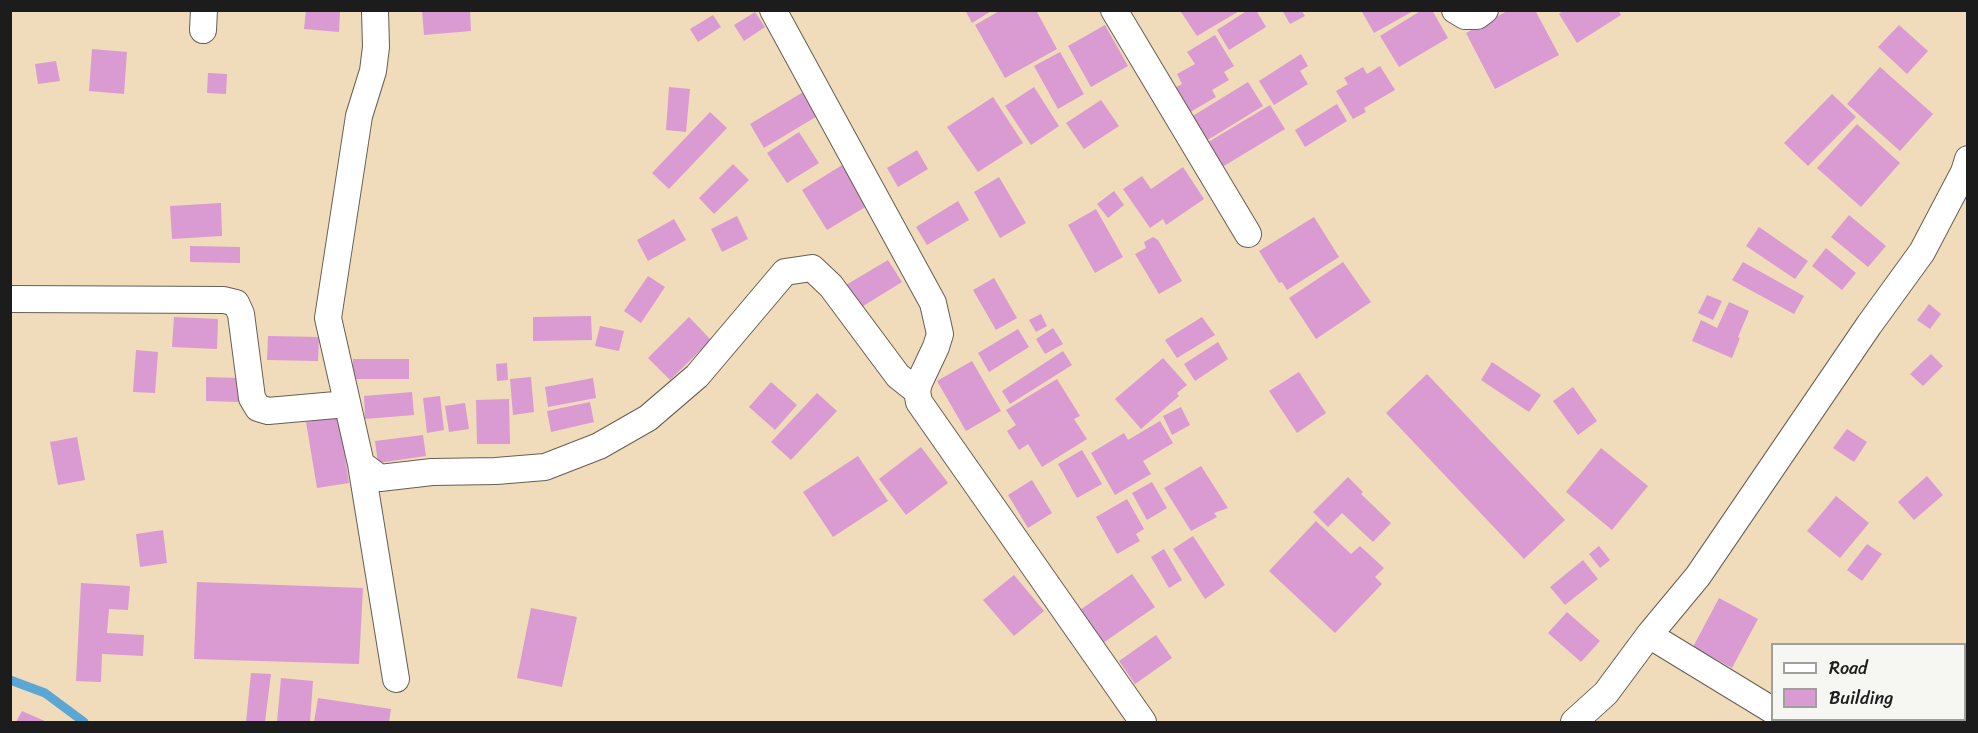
<!DOCTYPE html>
<html>
<head>
<meta charset="utf-8">
<style>
	body { margin:0 }
	#map { position:relative; width:1978px; height:733px; overflow:hidden; background:#f0dcbb; font-family:Sriracha,sans-serif }
	canvas { display:block }
	.frame { position:absolute; inset:0; border:12px solid #1c1c1c; pointer-events:none }
	.legend { position:absolute; left:1771px; top:643px; width:195px; height:78px; box-sizing:border-box; background:#f6f6f2; border:2px solid #9f9f9c; margin:0; padding:8px 10px; list-style:none; font-size:18px; color:#1c1c1c }
	.legend li { display:flex; align-items:center; gap:12px; height:30px }
	.legend b { width:30px; border:2px solid #9f9f9c }
</style>
</head>
<body>
<div id="map">
<canvas width="1978" height="733"></canvas>
<div class="frame"></div>
<ul class="legend">
<li><b style="height:8px;background:#fff"></b>Road</li>
<li><b style="height:16px;background:#da9ad2"></b>Building</li>
</ul>
</div>
<script>
const ctx = document.querySelector('canvas').getContext('2d');
ctx.lineJoin = 'round';
const toPath = rows => new Path2D(rows.map(r => 'M' + r).join(''));
function strokePath(path, color, width, dash) { ctx.strokeStyle = color; ctx.lineWidth = width; ctx.lineCap = dash ? 'butt' : 'round'; ctx.setLineDash(dash || []); ctx.stroke(path); }
function fill(path, color) { ctx.fillStyle = color; ctx.fill(path, 'evenodd'); }
const stream = toPath([
	[10,680,45,693,84,722]
]);
const building = toPath([
	[306,10,340,10,339,32,304,29],
	[422,10,470,10,471,31,424,35],
	[965,10,993,10,972,23],
	[1001,10,1036,10,1057,49,1005,78,975,25],
	[1183,10,1241,10,1197,36,1181,12],
	[1248,10,1256,10,1266,27,1229,50,1217,30],
	[1282,10,1301,10,1305,16,1290,24],
	[1361,10,1415,10,1374,33],
	[1422,10,1432,10,1448,38,1399,67,1380,36],
	[1509,10,1535,10,1559,55,1495,89,1466,33],
	[1564,10,1618,10,1621,15,1577,43,1559,14],
	[755,12,765,27,744,41,734,25],
	[713,15,721,27,698,42,690,29],
	[1105,25,1128,66,1091,87,1068,46],
	[1899,25,1928,51,1907,74,1878,47],
	[1215,35,1234,66,1224,72,1229,80,1212,90,1216,97,1187,114,1172,89,1182,84,1177,74,1195,64,1187,52],
	[92,49,127,52,124,94,89,91],
	[1060,52,1084,94,1058,109,1034,66],
	[1301,54,1308,66,1300,71,1308,84,1274,105,1259,81],
	[56,61,60,81,38,84,35,64],
	[1380,66,1395,90,1364,108,1366,112,1353,119,1336,91,1348,84,1344,78,1363,67,1367,74],
	[1880,67,1933,114,1900,151,1847,104],
	[208,73,227,74,226,94,207,93],
	[1248,82,1263,106,1206,141,1191,117],
	[669,87,690,89,686,132,666,130],
	[1034,87,1059,126,1031,145,1005,106],
	[805,91,819,115,764,148,750,124],
	[1832,94,1856,117,1808,166,1784,143],
	[993,97,1023,143,978,172,947,127],
	[1101,100,1119,126,1084,149,1066,123],
	[1337,104,1347,121,1305,147,1295,130],
	[1270,105,1285,129,1219,169,1205,144],
	[710,112,727,128,669,189,652,173],
	[1857,124,1900,163,1861,207,1817,168],
	[799,132,819,163,787,183,767,153],
	[917,150,928,169,898,187,887,168],
	[847,162,872,203,827,230,802,190],
	[733,164,749,180,714,214,699,198],
	[1183,167,1204,199,1166,225,1163,219,1150,228,1123,189,1142,176,1151,189],
	[999,177,1026,223,1000,238,974,192],
	[1114,191,1124,205,1108,218,1097,204],
	[958,201,969,220,927,245,916,227],
	[221,203,222,236,172,239,170,206],
	[1096,209,1123,257,1095,273,1068,225],
	[1849,215,1886,246,1868,267,1831,237],
	[737,216,748,239,722,252,711,229],
	[1314,217,1339,257,1287,290,1282,282,1279,283,1259,251],
	[674,219,686,240,648,261,637,240],
	[1759,227,1808,261,1795,279,1746,246],
	[1153,237,1158,240,1182,281,1159,294,1135,254,1146,248,1144,242],
	[190,246,240,247,240,263,190,262],
	[1826,248,1856,273,1842,290,1812,266],
	[888,260,902,282,860,308,846,285],
	[1343,262,1371,302,1316,339,1289,298],
	[1743,262,1804,296,1794,314,1732,280],
	[648,276,665,287,641,323,624,311],
	[994,278,1017,318,996,330,973,290],
	[1707,295,1722,301,1713,320,1698,313],
	[1729,302,1749,311,1738,337,1740,338,1732,358,1692,341,1701,320,1717,328],
	[1929,304,1941,314,1930,329,1917,320],
	[1041,314,1047,326,1036,332,1029,320],
	[591,316,592,340,533,341,533,317],
	[174,317,218,319,217,349,172,347],
	[689,317,711,340,670,380,648,358],
	[1202,317,1215,335,1177,358,1165,340],
	[600,326,624,331,619,351,595,346],
	[1053,328,1063,344,1045,354,1036,339],
	[1018,329,1029,347,989,372,978,353],
	[268,336,319,337,318,361,267,360],
	[1218,342,1228,359,1195,381,1184,364],
	[136,350,158,352,155,393,133,392],
	[1063,351,1072,365,1010,404,1002,391],
	[1931,354,1943,366,1923,386,1910,374],
	[1163,358,1187,385,1177,393,1179,396,1141,429,1115,399],
	[353,359,409,359,409,379,352,379],
	[972,361,1001,411,966,431,937,381],
	[1492,362,1541,395,1529,412,1481,380],
	[507,363,508,380,497,381,496,364],
	[1299,372,1326,413,1297,433,1269,391],
	[1427,374,1565,520,1524,559,1386,413],
	[206,377,241,378,240,402,206,401],
	[531,377,534,412,513,415,510,379],
	[593,378,596,398,548,407,545,387],
	[1057,379,1080,416,1074,419,1087,439,1042,467,1028,444,1019,450,1007,431,1016,425,1006,410],
	[771,382,797,405,775,430,749,407],
	[1573,387,1597,421,1578,435,1553,401],
	[412,392,414,415,365,419,364,396],
	[817,393,837,411,791,460,771,442],
	[440,396,444,430,427,433,423,398],
	[509,399,510,444,477,444,476,400],
	[590,402,594,422,551,432,547,411],
	[465,403,469,429,449,432,445,406],
	[1181,407,1190,425,1172,435,1163,416],
	[339,416,349,483,317,488,306,422],
	[1160,421,1173,443,1143,461,1151,474,1115,495,1091,453,1124,433,1128,440],
	[1847,429,1867,442,1854,462,1833,448],
	[423,435,426,456,378,463,375,441],
	[77,437,85,480,58,485,50,442],
	[921,447,948,483,906,515,879,479],
	[1601,448,1648,486,1612,530,1566,492],
	[1082,450,1102,484,1077,498,1058,464],
	[858,456,888,501,833,537,803,492],
	[1201,466,1228,508,1214,513,1217,517,1191,531,1164,488],
	[1927,476,1943,495,1914,520,1898,502],
	[1348,477,1363,492,1361,494,1391,523,1373,542,1342,513,1328,527,1313,512],
	[1032,480,1052,513,1028,528,1008,495],
	[1152,482,1167,508,1147,520,1132,493],
	[1836,496,1869,523,1840,558,1807,531],
	[1127,499,1144,529,1136,534,1140,541,1117,554,1096,517],
	[1316,521,1351,554,1360,546,1384,568,1375,577,1382,584,1335,633,1269,571],
	[163,530,167,563,140,567,136,534],
	[1193,536,1225,585,1205,599,1173,549],
	[1867,544,1882,554,1862,581,1847,570],
	[1599,546,1610,560,1600,568,1589,554],
	[1164,549,1182,580,1169,588,1151,557],
	[1583,560,1598,579,1565,605,1550,587],
	[1132,574,1155,607,1103,643,1080,610],
	[1014,575,1044,611,1014,636,983,600],
	[197,582,363,588,359,664,194,659],
	[81,583,130,586,128,610,109,609,107,633,144,635,143,656,102,654,101,682,76,681],
	[1719,598,1758,619,1732,668,1693,647],
	[531,608,577,617,562,687,517,678],
	[1567,612,1600,641,1581,662,1548,633],
	[1156,635,1172,658,1135,684,1119,661],
	[1964,667,1968,669,1968,719,1965,722,1941,722,1937,720,1964,720],
	[251,673,271,674,265,722,246,722],
	[281,678,313,681,310,722,277,722],
	[318,698,391,709,389,722,314,722],
	[22,711,47,722,16,722]
]);
const minor = toPath([
	[375,10,376,47,373,71,359,116,328,318,361,464,380,478,432,472,496,471,545,467,599,446,648,418,697,376,785,272,812,268,831,286,898,376,917,391],
	[773,10,933,303,940,334,936,347,919,383,917,391,919,402,1143,722],
	[1114,10,1248,234],
	[1455,10,1465,16,1477,16,1485,10],
	[203,30,204,10],
	[10,299,224,300,236,303,241,314,252,398,258,408,268,411,347,404],
	[361,464,396,679],
	[1649,635,1772,710],
	[1788,720,1793,722],
	[1574,722,1606,693,1649,635,1698,576,1869,325,1922,252,1964,172,1968,159]
]);
strokePath(stream, '#5ba7d4', 9);
fill(building, '#da9ad2');
strokePath(minor, '#665f54', 28);
strokePath(minor, '#fff', 26);
</script>
</body>
</html>
